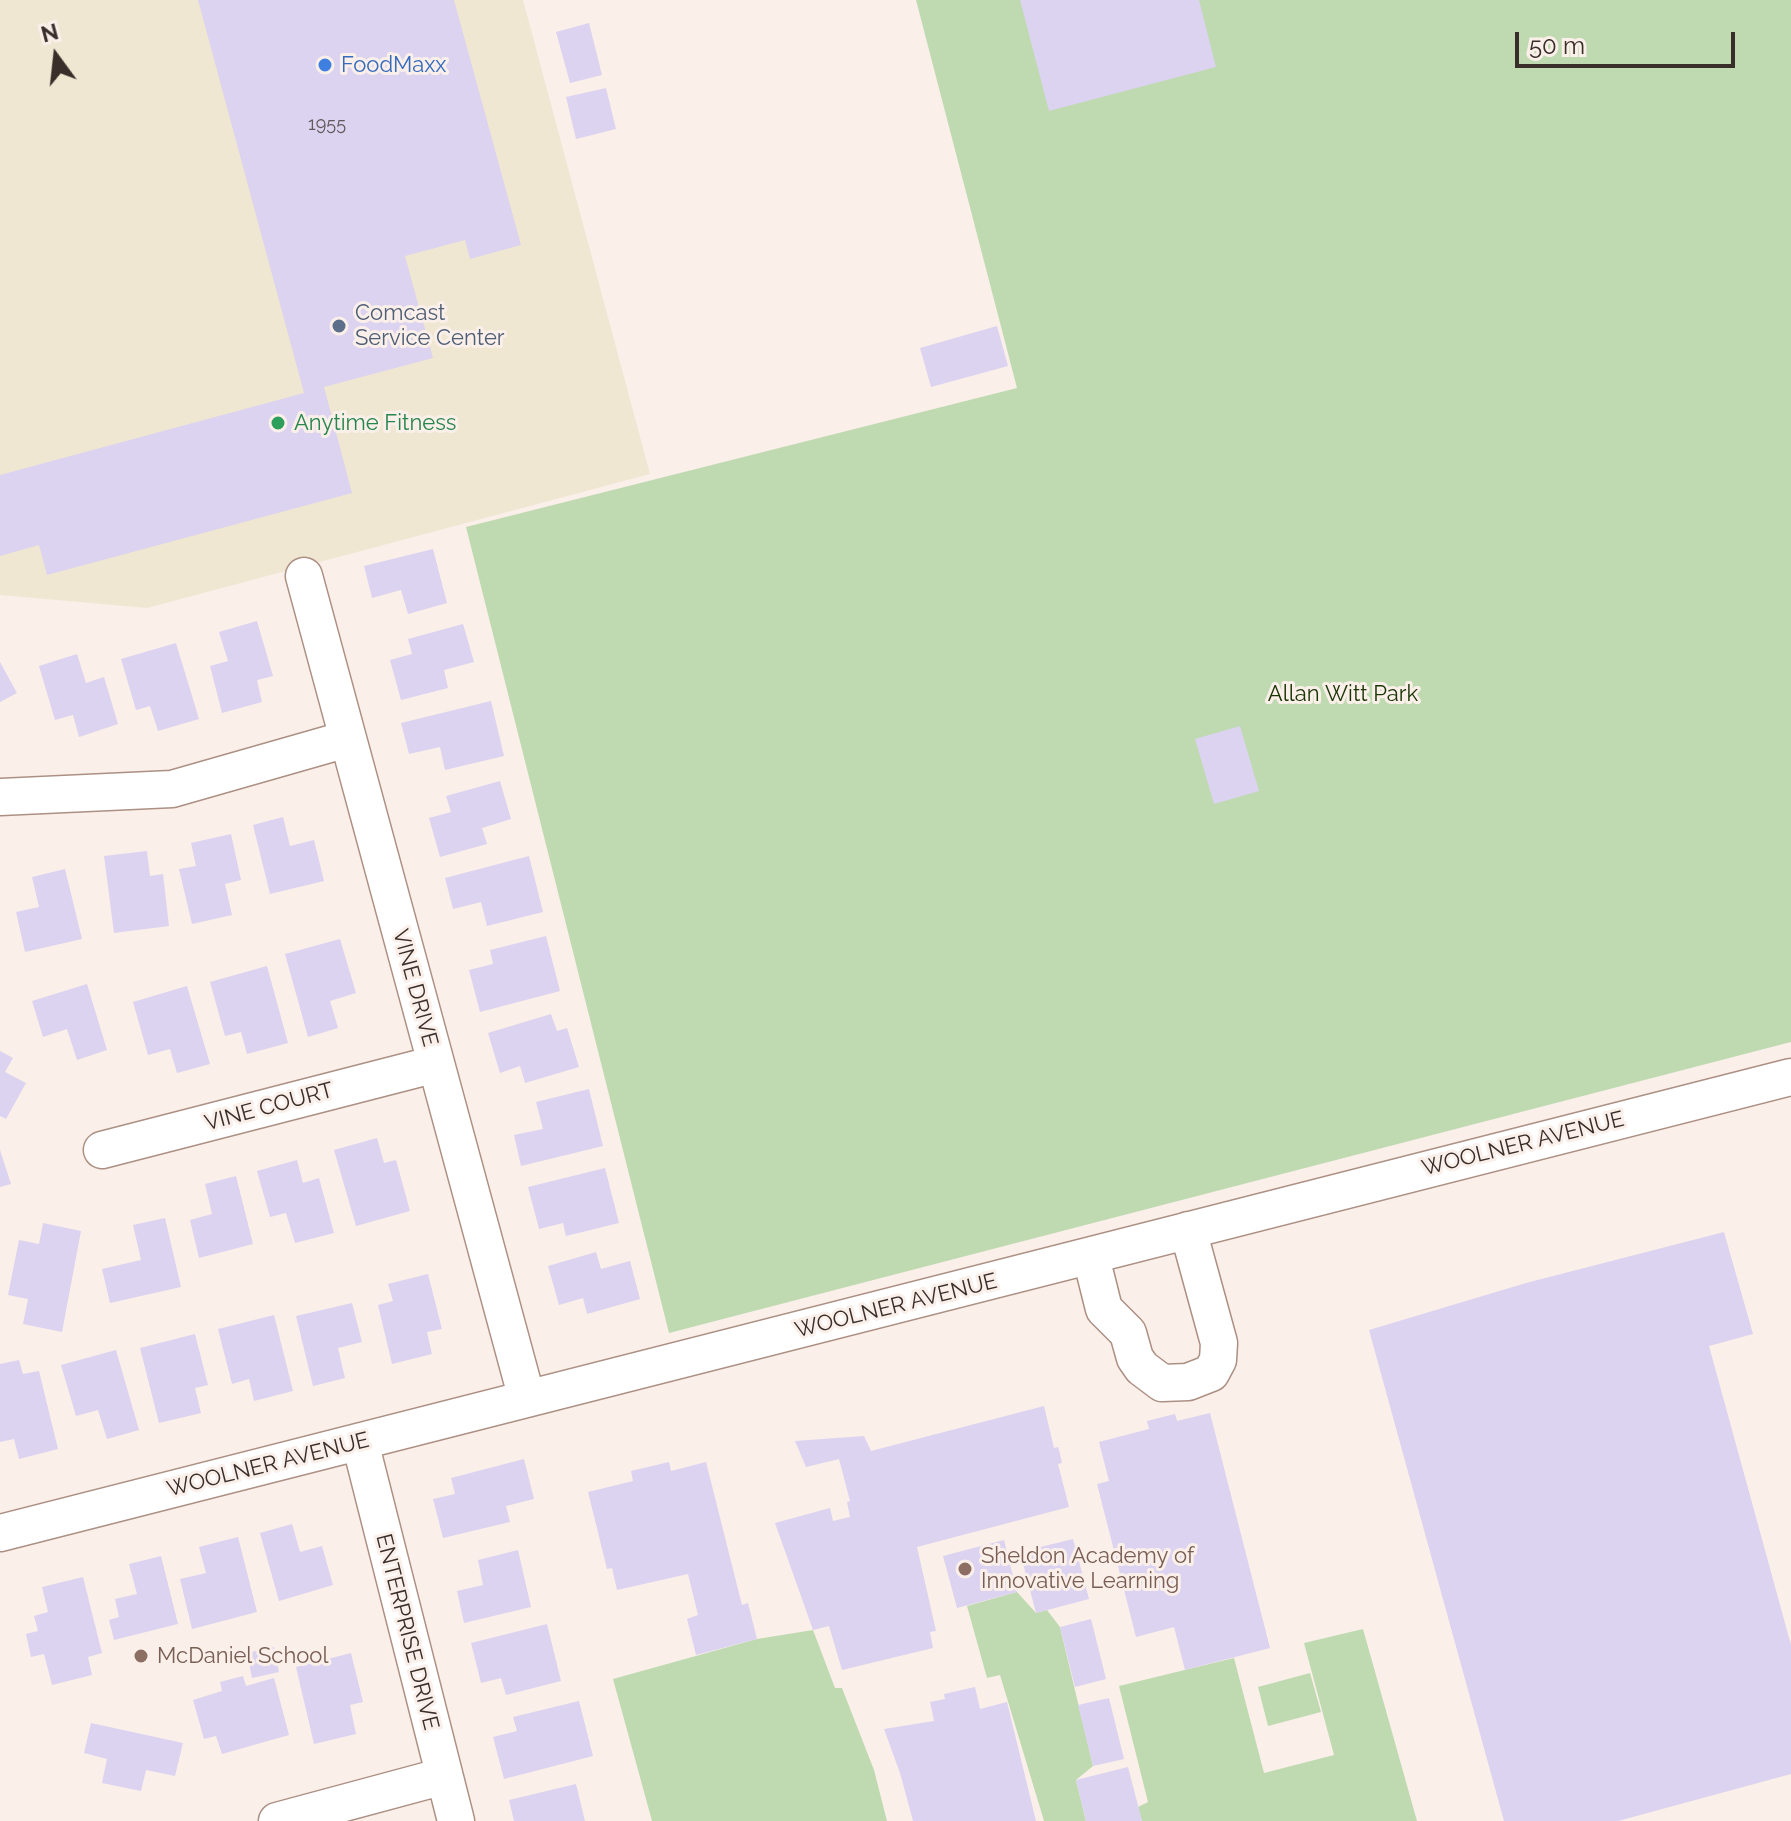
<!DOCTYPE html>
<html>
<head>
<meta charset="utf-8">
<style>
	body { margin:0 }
	#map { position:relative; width:1791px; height:1821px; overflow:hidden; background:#fbefea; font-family:Raleway,sans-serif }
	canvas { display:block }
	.north { position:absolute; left:16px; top:16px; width:80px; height:80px; -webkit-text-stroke:6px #fbefea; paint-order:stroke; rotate:345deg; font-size:22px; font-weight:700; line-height:32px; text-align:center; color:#392e29 }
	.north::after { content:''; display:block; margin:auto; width:28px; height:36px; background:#392e29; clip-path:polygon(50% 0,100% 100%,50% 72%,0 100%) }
	.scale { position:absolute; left:1515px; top:32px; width:220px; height:36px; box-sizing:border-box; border:4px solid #392e29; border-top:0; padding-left:10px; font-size:24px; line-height:28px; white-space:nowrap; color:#392e29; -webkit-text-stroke:6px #fbefea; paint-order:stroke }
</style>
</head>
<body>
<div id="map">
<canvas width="1791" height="1821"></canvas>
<div class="north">N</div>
<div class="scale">50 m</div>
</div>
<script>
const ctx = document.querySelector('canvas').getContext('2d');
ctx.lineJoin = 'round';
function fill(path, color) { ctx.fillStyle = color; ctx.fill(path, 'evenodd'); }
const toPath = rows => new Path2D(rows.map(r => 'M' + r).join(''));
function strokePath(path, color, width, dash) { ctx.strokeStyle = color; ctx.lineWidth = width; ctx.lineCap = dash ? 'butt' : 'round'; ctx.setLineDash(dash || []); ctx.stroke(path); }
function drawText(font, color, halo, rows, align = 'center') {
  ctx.font = font + ' Raleway,sans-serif'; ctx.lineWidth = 6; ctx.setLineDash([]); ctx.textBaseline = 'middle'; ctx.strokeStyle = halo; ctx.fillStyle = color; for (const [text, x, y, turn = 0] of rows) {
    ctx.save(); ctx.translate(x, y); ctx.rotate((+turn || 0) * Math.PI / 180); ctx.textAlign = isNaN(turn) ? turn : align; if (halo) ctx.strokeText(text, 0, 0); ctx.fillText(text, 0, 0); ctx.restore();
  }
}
const commercial = toPath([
	[0,0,523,0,650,474,147,608,0,595]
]);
const green = toPath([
	[916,0,1791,0,1791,1042,669,1333,466,527,1017,388],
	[1017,1592,1036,1613,1047,1610,1060,1627,1093,1766,1076,1780,1086,1821,1044,1821,1000,1675,987,1678,967,1606],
	[1363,1629,1417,1821,1142,1821,1138,1807,1148,1802,1119,1686,1234,1658,1264,1773,1334,1755,1304,1643],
	[813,1630,835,1688,842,1688,874,1770,887,1821,652,1821,613,1679,757,1639],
	[1310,1673,1321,1712,1268,1726,1258,1687]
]);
const building = toPath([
	[198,0,454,0,521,245,470,259,465,240,405,256,433,358,324,387,352,493,47,575,39,545,0,556,0,475,304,393],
	[1020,0,1199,0,1216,67,1049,111],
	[589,23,602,75,570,83,556,32],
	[606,88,616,129,576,139,566,97],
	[997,326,1008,366,931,387,920,348],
	[433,549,447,603,408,614,401,590,372,598,364,566],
	[257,621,273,676,257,680,262,702,222,713,210,666,228,661,219,632],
	[463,624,474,662,444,670,448,688,401,700,390,660,412,654,408,639],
	[176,643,199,719,158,731,150,706,136,710,121,659],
	[77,654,86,683,104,677,118,724,79,737,73,715,55,720,39,666],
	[0,662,17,693,0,702],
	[491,701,504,756,445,770,440,747,409,754,401,723],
	[1240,726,1259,791,1214,804,1195,739],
	[500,781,511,819,482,828,487,844,440,857,429,818,451,812,446,796],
	[283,817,290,846,314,840,324,881,270,894,253,825],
	[231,834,241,880,225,884,232,915,192,924,179,869,196,866,191,843],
	[147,851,150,876,163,874,169,926,114,933,104,856],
	[529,856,543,912,487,926,481,902,453,909,445,878],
	[65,869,82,939,25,952,16,912,39,907,32,877],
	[546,936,560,991,480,1012,469,970,493,964,490,950],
	[340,939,356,993,330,1001,338,1028,308,1037,285,954],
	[267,966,288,1043,247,1054,241,1032,225,1036,210,982],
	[87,984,107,1050,77,1060,67,1029,43,1037,32,1001],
	[187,986,210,1064,177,1073,170,1049,148,1055,133,1002],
	[551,1014,557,1031,567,1028,579,1067,525,1083,520,1066,500,1073,488,1033],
	[0,1051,13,1058,5,1072,26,1083,6,1119,0,1116],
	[589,1089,603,1146,521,1166,514,1135,543,1129,536,1102],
	[377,1138,384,1163,396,1160,410,1211,356,1226,334,1150],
	[0,1150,11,1184,0,1187],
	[297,1160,303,1183,319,1178,334,1233,295,1243,286,1213,270,1217,257,1171],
	[605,1168,619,1223,566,1236,563,1223,539,1229,528,1187],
	[236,1176,253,1244,199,1258,190,1220,212,1214,205,1184],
	[165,1218,181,1287,110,1303,102,1269,141,1260,133,1225],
	[43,1223,81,1231,62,1332,23,1324,28,1299,8,1295,19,1240,39,1244],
	[1724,1232,1753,1334,1709,1346,1791,1645,1791,1774,1618,1821,1504,1821,1369,1330,1526,1283],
	[596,1252,601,1269,630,1261,640,1299,587,1314,583,1298,559,1305,548,1266],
	[428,1274,442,1329,427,1332,432,1354,392,1364,378,1305,393,1301,388,1284],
	[352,1303,362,1342,338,1348,345,1378,313,1386,296,1316],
	[274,1315,293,1391,254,1401,249,1379,232,1384,218,1329],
	[195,1334,208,1385,195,1388,201,1413,159,1423,140,1348],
	[116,1350,139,1430,107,1439,98,1410,76,1416,61,1365],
	[19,1360,23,1374,39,1371,58,1449,19,1459,14,1439,0,1442,0,1364],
	[1044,1406,1054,1448,1058,1447,1059,1450,1062,1463,1058,1464,1069,1507,917,1547,936,1631,930,1632,933,1648,842,1670,829,1626,813,1630,775,1523,830,1508,833,1521,850,1517,847,1502,850,1501,839,1459,806,1467,795,1441,864,1436,871,1451],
	[1210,1413,1270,1648,1185,1670,1174,1627,1136,1637,1097,1484,1109,1481,1099,1442,1149,1429,1147,1421,1175,1414,1177,1421],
	[524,1459,534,1499,506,1506,510,1522,443,1538,433,1499,455,1494,451,1478],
	[669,1462,671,1471,706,1462,742,1605,748,1603,757,1639,696,1655,687,1619,698,1615,688,1574,617,1590,612,1568,607,1569,588,1492,633,1481,631,1471],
	[292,1524,300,1552,322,1546,333,1585,279,1601,260,1533],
	[238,1537,257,1612,192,1629,180,1579,206,1573,199,1547],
	[1073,1539,1089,1599,1036,1613,1020,1552],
	[1004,1540,1017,1592,957,1608,943,1556],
	[518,1550,531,1607,464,1623,457,1591,483,1585,478,1560],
	[161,1556,178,1624,114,1640,109,1620,119,1617,115,1599,137,1594,129,1564],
	[83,1577,102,1653,88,1657,92,1675,52,1685,44,1654,31,1657,26,1634,38,1631,34,1616,48,1612,42,1587],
	[1091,1619,1106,1679,1075,1687,1060,1627],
	[547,1624,561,1681,506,1695,501,1678,481,1683,471,1643],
	[274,1647,279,1672,252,1678,247,1653],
	[351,1653,363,1702,350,1705,356,1734,314,1744,296,1667],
	[243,1676,246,1686,274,1678,289,1735,222,1754,216,1736,204,1739,193,1700,222,1691,220,1682],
	[975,1687,980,1709,1007,1702,1036,1821,913,1821,900,1773,884,1729,934,1721,930,1702,945,1699,944,1694],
	[1109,1698,1124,1759,1093,1766,1078,1705],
	[579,1701,593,1756,504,1779,493,1737,517,1731,513,1717],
	[91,1723,183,1743,175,1776,146,1770,141,1791,102,1783,107,1759,84,1753],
	[1128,1767,1142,1821,1086,1821,1076,1780],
	[576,1784,585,1821,514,1821,509,1800]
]);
const minor = toPath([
	[304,576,527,1399],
	[0,797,172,789,347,739],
	[102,1150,436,1064],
	[1091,1257,1104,1309,1128,1333,1135,1358,1142,1368,1162,1383,1188,1382,1211,1373,1218,1360,1219,1343,1188,1230],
	[360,1442,456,1821],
	[0,1533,1791,1077],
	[277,1821,444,1776]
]);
const markers = [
	[325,65,8,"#3f7fe0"],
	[339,326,8,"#5c6f8a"],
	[278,423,8,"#2e9e5b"],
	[965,1569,8,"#8d6e63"],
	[141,1656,8,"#8d6e63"]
];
const numberNames = [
	["1955",327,125]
];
const shopNames = [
	["FoodMaxx",341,65]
];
const serviceNames = [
	["Comcast",355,313],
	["Service Center",355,338]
];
const leisureNames = [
	["Anytime Fitness",294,423]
];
const parkNames = [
	["Allan Witt Park",1343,694]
];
const streetNames = [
	["VINE DRIVE",415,988,75],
	["VINE COURT",269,1107,-15],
	["WOOLNER AVENUE",1523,1144,-14],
	["WOOLNER AVENUE",896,1306,-14],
	["WOOLNER AVENUE",268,1465,-14],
	["ENTERPRISE DRIVE",407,1632,76]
];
const educationNames = [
	["Sheldon Academy of",981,1556],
	["Innovative Learning",981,1581],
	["McDaniel School",157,1656]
];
fill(commercial, '#f0e7d2');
fill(green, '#bfdab1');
fill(building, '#dbd3ef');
strokePath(minor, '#ac9084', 39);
strokePath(minor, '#fff', 36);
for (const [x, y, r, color] of markers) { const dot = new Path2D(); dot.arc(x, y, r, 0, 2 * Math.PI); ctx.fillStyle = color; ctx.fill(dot); strokePath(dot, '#fbefea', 3); }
drawText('18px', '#62575a', null, numberNames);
drawText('22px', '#366cbe', '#fbefea', shopNames, 'left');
drawText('22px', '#4e5e75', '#fbefea', serviceNames, 'left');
drawText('22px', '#27864d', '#fbefea', leisureNames, 'left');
drawText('22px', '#183504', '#fbefea', parkNames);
drawText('22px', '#392e29', '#fbefea', streetNames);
drawText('22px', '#785e54', '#fbefea', educationNames, 'left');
</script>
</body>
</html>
